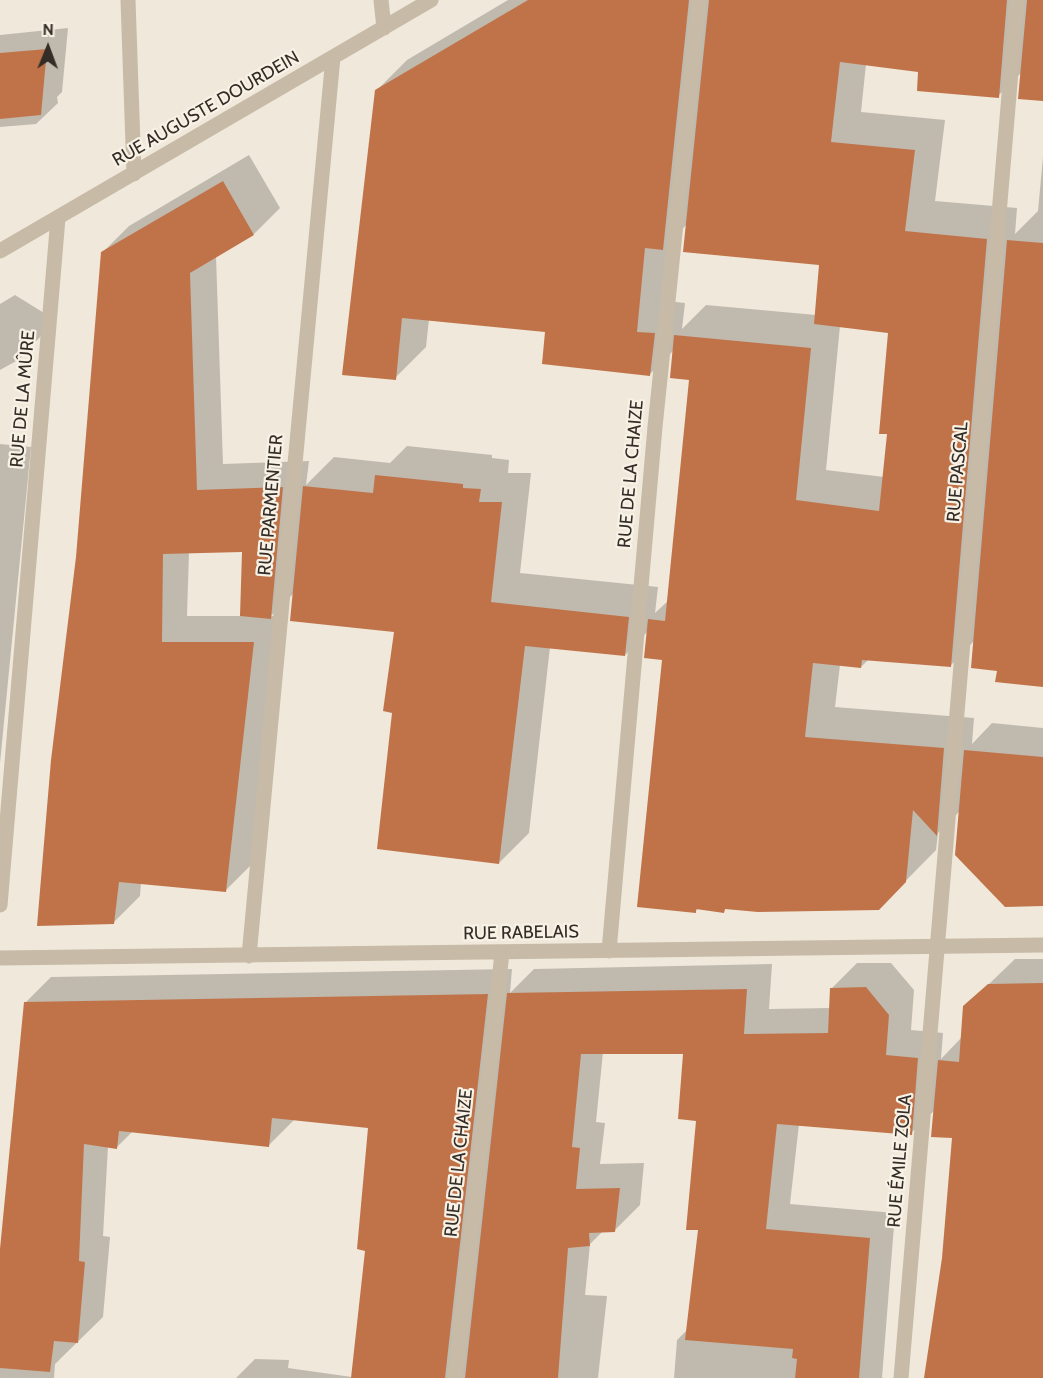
<!DOCTYPE html>
<html>
<head>
<meta charset="utf-8">
<style>
	body { margin:0 }
	#map { position:relative; width:1043px; height:1378px; overflow:hidden; background:#f0e8da; font-family:Cabin,sans-serif }
	canvas { display:block }
	.north { position:absolute; left:18px; top:18px; width:60px; height:60px; -webkit-text-stroke:4px #f8f2e6; paint-order:stroke; rotate:1deg; font-size:16px; font-weight:700; line-height:24px; text-align:center; color:#342d27 }
	.north::after { content:''; display:block; margin:auto; width:21px; height:27px; background:#342d27; clip-path:polygon(50% 0,100% 100%,50% 72%,0 100%) }
</style>
</head>
<body>
<div id="map">
<canvas width="1043" height="1378"></canvas>
<div class="north">N</div>
</div>
<script>
const ctx = document.querySelector('canvas').getContext('2d');
ctx.lineJoin = 'round';
function fill(path, color) { ctx.fillStyle = color; ctx.fill(path, 'evenodd'); }
const toPath = rows => new Path2D(rows.map(r => 'M' + r).join(''));
function strokePath(path, color, width, dash) { ctx.strokeStyle = color; ctx.lineWidth = width; ctx.lineCap = dash ? 'butt' : 'round'; ctx.setLineDash(dash || []); ctx.stroke(path); }
function drawText(font, color, halo, rows, align = 'center') {
  ctx.font = font + ' Cabin,sans-serif'; ctx.lineWidth = 4.5; ctx.setLineDash([]); ctx.textBaseline = 'middle'; ctx.strokeStyle = halo; ctx.fillStyle = color; for (const [text, x, y, turn = 0] of rows) {
    ctx.save(); ctx.translate(x, y); ctx.rotate((+turn || 0) * Math.PI / 180); ctx.textAlign = isNaN(turn) ? turn : align; if (halo) ctx.strokeText(text, 0, 0); ctx.fillText(text, 0, 0); ctx.restore();
  }
}
const shadow = toPath([
	[508,0,1043,0,1043,100,1022,72,998,96,920,71,866,64,861,112,945,120,935,201,1017,208,1015,234,1038,211,1043,157,1043,686,998,669,974,641,951,665,869,659,861,667,840,665,835,707,974,718,972,744,992,723,1043,728,1043,905,960,811,938,833,936,850,879,908,727,908,723,911,699,908,695,912,663,659,648,631,625,655,550,647,529,833,499,863,394,712,395,630,294,593,271,616,279,616,252,864,226,890,141,883,140,896,113,923,77,557,102,253,129,226,249,155,280,208,254,234,216,256,223,464,309,461,306,485,334,457,390,463,407,446,492,455,492,458,509,460,508,473,531,473,520,573,658,587,655,613,669,600,691,379,674,350,650,374,547,330,429,319,426,347,395,378,376,91,407,60],
	[687,224,820,264,816,315,706,305,682,329,685,303,667,301,673,239],
	[840,326,890,332,888,433,884,477,826,470],
	[243,551,241,616,187,616,189,552],
	[68,28,62,92,57,97,58,103,36,124,0,127,0,35],
	[15,295,44,313,42,335,18,360,0,370,0,304],
	[0,444,31,447,0,763],
	[1015,959,1043,959,1043,1378,926,1378,944,1259,954,1137,935,1110,911,1133,799,1124,790,1204,895,1213,882,1378,674,1378,677,1340,688,1329,700,1228,698,1120,685,1052,603,1052,596,1122,605,1123,600,1164,644,1163,640,1205,614,1231,603,1231,590,1244,585,1295,607,1296,598,1378,236,1378,255,1359,289,1360,288,1368,352,1377,366,1249,370,1127,295,1119,269,1145,133,1131,117,1147,108,1146,103,1236,110,1237,103,1317,55,1364,54,1378,0,1378,0,1264,26,1002,51,977,512,969,510,993,534,969,772,964,769,1009,831,1008,832,988,857,963,891,963,914,990,911,1030,943,1033,941,1059,962,1037,965,1007]
]);
const building = toPath([
	[528,0,689,0,663,250,645,248,637,332,655,333,650,376,542,364,545,332,402,318,396,380,342,375,375,90],
	[709,0,1007,0,999,98,917,91,918,72,840,62,831,142,915,150,905,231,987,239,951,667,862,660,861,668,813,663,805,737,944,748,937,836,913,810,906,882,879,910,758,912,725,909,724,913,696,909,696,913,637,907,662,660,644,658,648,619,665,621,689,380,670,378,674,335,811,348,796,500,879,511,887,434,879,434,888,333,814,324,819,265,683,252],
	[1027,0,1043,0,1043,101,1018,99],
	[47,49,41,115,0,119,0,53],
	[223,181,254,235,190,273,197,490,283,487,271,619,240,616,242,552,163,554,162,642,254,642,226,892,119,882,114,924,37,926,51,760,76,557,101,252],
	[1007,240,1043,243,1043,687,995,682,997,671,971,668],
	[375,475,463,484,463,488,481,489,479,502,502,502,491,602,629,617,625,656,525,646,499,864,377,849,392,713,383,711,394,632,290,621,303,486,373,493],
	[964,750,1043,757,1043,906,1005,907,955,855],
	[1043,983,1043,1378,924,1378,942,1258,952,1138,931,1137,938,1060,959,1062,963,1006,988,984],
	[866,987,889,1015,886,1055,918,1058,912,1135,777,1124,766,1229,870,1238,859,1378,795,1378,797,1359,792,1358,793,1349,685,1340,698,1230,686,1230,696,1121,678,1119,683,1054,581,1054,572,1147,580,1148,576,1189,620,1188,615,1232,589,1233,590,1246,568,1248,558,1378,465,1378,507,993,747,989,744,1034,828,1033,830,988],
	[488,994,445,1378,351,1378,365,1251,357,1249,368,1128,272,1118,269,1147,119,1131,117,1149,84,1144,79,1261,85,1262,78,1343,54,1341,50,1372,0,1368,0,1249,24,1002]
]);
const minor = toPath([
	[128,0,134,174],
	[381,0,384,28],
	[0,251,431,0],
	[0,905,58,218],
	[609,951,655,427,699,0],
	[249,956,333,57],
	[0,958,1043,945],
	[455,1378,502,953],
	[901,1378,1017,0]
]);
const streetNames = [
	["RUE AUGUSTE DOURDEIN",206,109,-30],
	["RUE DE LA MÛRE",23,399,-85],
	["RUE PASCAL",958,472,-85],
	["RUE DE LA CHAIZE",631,474,-85],
	["RUE PARMENTIER",271,505,-85],
	["RUE RABELAIS",521,933,-1],
	["RUE ÉMILE ZOLA",900,1161,-85],
	["RUE DE LA CHAIZE",459,1163,-84]
];
fill(shadow, '#0003');
fill(building, '#c07349');
strokePath(minor, '#c7baa7', 15);
drawText('18px', '#342d27', '#f8f2e6', streetNames);
</script>
</body>
</html>
